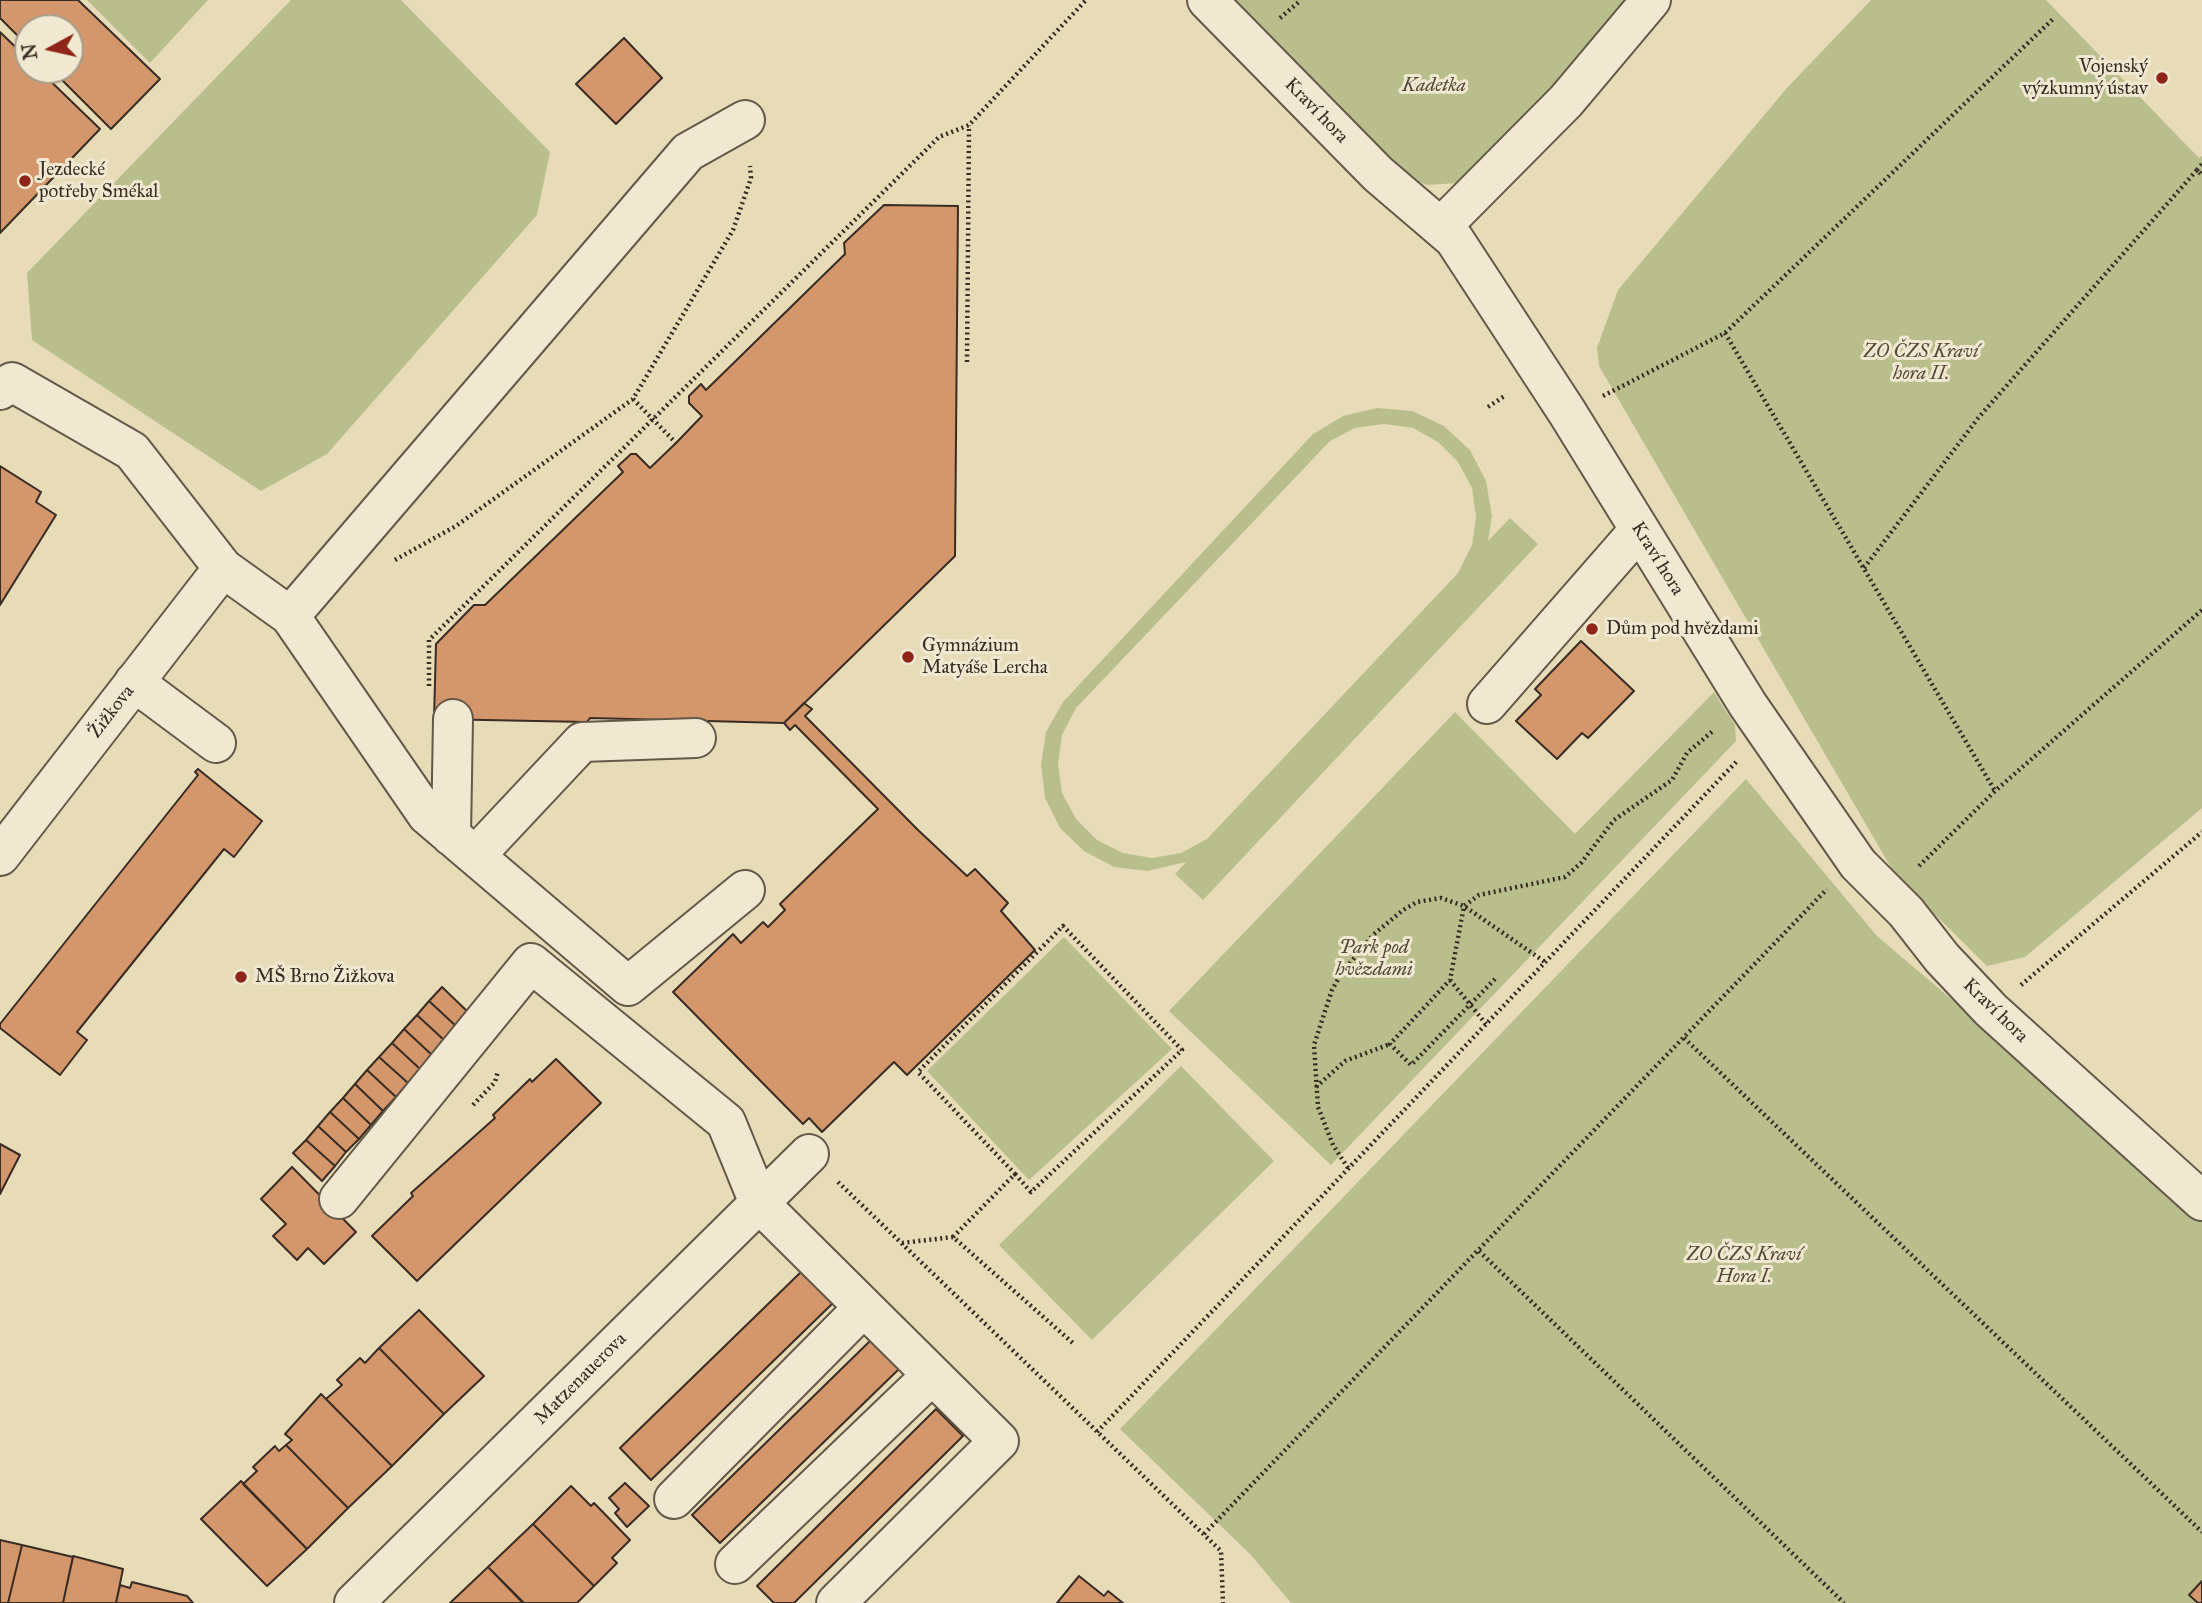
<!DOCTYPE html>
<html>
<head>
<meta charset="utf-8">
<style>
	body { margin:0 }
	#map { position:relative; width:2202px; height:1603px; overflow:hidden; background:#e8dcb8; font-family:"IM FELL Great Primer",serif }
	canvas { display:block }
	.north { position:absolute; left:14px; top:14px; width:70px; height:70px; box-sizing:border-box; background:#f0e8d1; border:2px solid #a69d8c; border-radius:50%; rotate:262deg; font-size:19px; font-weight:700; line-height:28px; text-align:center; color:#382c24 }
	.north::after { content:''; display:block; margin:auto; width:24px; height:32px; background:#8f2418; clip-path:polygon(50% 0,100% 100%,50% 72%,0 100%) }
</style>
</head>
<body>
<div id="map">
<canvas width="2202" height="1603"></canvas>
<div class="north">N</div>
</div>
<script>
const ctx = document.querySelector('canvas').getContext('2d');
ctx.lineJoin = 'round';
function fill(path, color) { ctx.fillStyle = color; ctx.fill(path, 'evenodd'); }
const toPath = rows => new Path2D(rows.map(r => 'M' + r).join(''));
function strokePath(path, color, width, dash) { ctx.strokeStyle = color; ctx.lineWidth = width; ctx.lineCap = dash ? 'butt' : 'round'; ctx.setLineDash(dash || []); ctx.stroke(path); }
function drawText(font, color, halo, rows, align = 'center') {
  ctx.font = font + ' "IM FELL Great Primer",serif'; ctx.lineWidth = 6; ctx.setLineDash([]); ctx.textBaseline = 'middle'; ctx.strokeStyle = halo; ctx.fillStyle = color; for (const [text, x, y, turn = 0] of rows) {
    ctx.save(); ctx.translate(x, y); ctx.rotate((+turn || 0) * Math.PI / 180); ctx.textAlign = isNaN(turn) ? turn : align; if (halo) ctx.strokeText(text, 0, 0); ctx.fillText(text, 0, 0); ctx.restore();
  }
}
const green = toPath([
	[87,0,208,0,150,63],
	[291,0,401,0,550,152,537,215,327,454,261,491,32,340,27,273],
	[1226,0,1629,0,1537,104,1458,183,1427,185,1406,177],
	[1871,0,2046,0,2199,158,2202,156,2202,808,2025,957,1987,966,1896,876,1599,366,1597,348,1618,290,1786,89],
	[1377,408,1412,411,1444,426,1470,450,1486,481,1492,516,1488,541,1510,518,1538,544,1203,900,1175,874,1186,862,1147,871,1114,867,1084,851,1060,828,1045,798,1041,765,1046,732,1063,702,1313,434,1343,416],
	[1384,424,1413,428,1438,442,1458,462,1472,488,1476,517,1472,545,1458,573,1207,839,1181,853,1152,858,1123,853,1097,840,1076,819,1062,793,1058,764,1062,735,1076,708,1330,441,1355,428],
	[1714,692,1735,725,1736,741,1331,1165,1169,1011,1455,712,1575,834],
	[1746,779,1877,936,2156,1173,2202,1218,2202,1603,1291,1603,1251,1555,1120,1429],
	[1064,937,1172,1049,1029,1180,927,1071],
	[1181,1066,1274,1161,1092,1340,999,1245]
]);
const building = toPath([
	[0,0,78,0,160,79,111,129,52,70,70,70,70,28,28,28,28,46,0,18,0,0],
	[0,32,28,59,28,70,39,70,100,129,0,233,0,32],
	[624,38,662,78,616,124,576,84,624,38],
	[884,205,958,206,955,556,784,723,590,718,587,722,434,719,436,644,474,605,485,605,623,472,618,466,631,454,636,454,650,468,676,443,702,416,689,403,689,396,701,384,706,390,845,254,844,243,884,205],
	[0,466,41,492,36,502,56,515,0,605,0,466],
	[1581,641,1634,691,1588,738,1582,733,1557,759,1516,721,1541,695,1535,689,1581,641],
	[804,703,812,709,805,716,918,830,967,876,975,869,1008,903,1001,911,1035,950,907,1075,894,1062,822,1132,809,1118,803,1124,673,992,733,934,741,943,763,922,768,927,785,910,780,904,878,809,795,725,790,730,784,723,804,703],
	[198,769,262,821,234,857,224,849,77,1032,87,1040,60,1075,0,1028,0,1024,198,775,195,772,198,769],
	[442,987,469,1013,457,1027,429,1001,442,987],
	[429,1001,457,1027,445,1041,417,1015,429,1001],
	[417,1015,445,1041,432,1055,404,1029,417,1015],
	[404,1029,432,1055,420,1069,392,1043,404,1029],
	[392,1043,420,1069,408,1083,379,1057,392,1043],
	[379,1057,408,1083,396,1097,367,1070,379,1057],
	[556,1059,601,1103,417,1281,372,1236,413,1196,411,1193,495,1118,493,1115,530,1079,532,1082,556,1059],
	[367,1070,396,1097,383,1111,355,1084,367,1070],
	[355,1084,383,1111,371,1125,343,1098,355,1084],
	[343,1098,371,1125,359,1139,330,1112,343,1098],
	[330,1112,359,1139,346,1152,318,1126,330,1112],
	[318,1126,346,1152,335,1166,306,1140,318,1126],
	[306,1140,335,1166,322,1181,293,1153,306,1140],
	[0,1144,20,1155,0,1194,0,1144],
	[292,1167,356,1232,324,1264,308,1248,297,1260,273,1236,286,1224,261,1199,292,1167],
	[802,1271,833,1303,651,1480,620,1448,802,1271],
	[419,1310,484,1376,444,1414,379,1348,419,1310],
	[871,1340,899,1369,720,1543,692,1515,871,1340],
	[379,1348,444,1414,392,1466,326,1399,342,1385,337,1380,360,1358,365,1363,379,1348],
	[321,1394,392,1466,348,1508,286,1445,292,1440,285,1434,321,1394],
	[936,1409,963,1436,794,1603,774,1603,757,1586,936,1409],
	[286,1445,348,1508,307,1549,243,1484,257,1471,253,1467,275,1446,279,1451,286,1445],
	[241,1481,307,1549,267,1586,201,1519,241,1481],
	[625,1483,649,1506,627,1527,615,1513,619,1509,609,1498,625,1483],
	[571,1486,591,1506,594,1503,630,1540,612,1558,617,1563,594,1586,533,1524,571,1486],
	[533,1524,594,1586,577,1603,524,1603,488,1567,533,1524],
	[0,1540,22,1545,8,1603,0,1603,0,1540],
	[22,1545,73,1557,63,1603,8,1603,22,1545],
	[73,1556,123,1569,116,1603,63,1603,73,1556],
	[488,1567,523,1603,450,1603,488,1567],
	[1079,1576,1104,1596,1108,1591,1123,1603,1057,1603,1079,1576],
	[2202,1581,2202,1603,2198,1603,2189,1595,2202,1581],
	[132,1582,187,1596,193,1603,116,1603,120,1585,130,1588,132,1582]
]);
const path = toPath([
	[1280,18,1301,0],
	[2197,170,2202,164],
	[1725,333,1995,791],
	[967,362,969,125],
	[1603,396,1725,333,2054,18],
	[633,399,676,443],
	[1488,407,1506,395],
	[395,560,456,526,633,399,733,230,751,178,750,166],
	[1864,568,1979,417,2197,170,2202,175],
	[429,686,429,640,939,137,969,125,1086,0],
	[1919,866,1995,791,2202,610],
	[1495,979,1411,1065,1390,1044,1450,980,1464,906,1479,895,1565,877,1581,863,1614,820,1672,780,1687,753,1714,730],
	[1450,980,1486,1024],
	[2021,985,2202,832],
	[1684,1038,2202,1532],
	[1316,1087,1345,1061,1390,1044],
	[473,1105,495,1082,498,1071],
	[1348,1168,1333,1145,1318,1107,1314,1045,1332,990,1341,974,1373,935,1403,910,1417,902,1441,898,1464,906,1545,962],
	[838,1182,1221,1551,1223,1603],
	[953,1237,1015,1174,918,1072,1063,926,1182,1050,1031,1192,1015,1174],
	[902,1243,953,1237,1074,1344],
	[1479,1251,1844,1603],
	[1097,1432,1738,760],
	[1204,1534,1827,889]
]);
const minor = toPath([
	[1207,0,1378,174,1454,239,1567,412,1748,705,1858,864,1906,912,1942,958,1991,1010,2202,1201],
	[1441,227,1566,101,1651,0],
	[0,390,12,382,132,451,223,568,290,616,427,815,628,986,745,890],
	[290,616,688,152,745,120],
	[134,682,216,743],
	[1487,704,1639,530],
	[451,836,453,719],
	[0,856,223,568],
	[475,856,582,742,696,738],
	[339,1199,531,963,726,1122,759,1203,999,1441,836,1603],
	[674,1499,864,1307],
	[735,1564,932,1375],
	[354,1603,809,1154]
]);
const markers = [
	[2162,78,7,"#8f2418"],
	[25,181,7,"#8f2418"],
	[1592,629,7,"#8f2418"],
	[908,657,7,"#8f2418"],
	[241,977,7,"#8f2418"]
];
const poiNames = [
	["Vojenský",2148,67,"right"],
	["výzkumný ústav",2148,89,"right"],
	["Jezdecké",39,170],
	["potřeby Smékal",39,192],
	["Dům pod hvězdami",1606,629],
	["Gymnázium",922,646],
	["Matyáše Lercha",922,668],
	["MŠ Brno Žižkova",255,977]
];
const parkNames = [
	["Kadetka",1434,86],
	["ZO ČZS Kraví",1921,352],
	["hora II.",1921,374],
	["Park pod",1374,948],
	["hvězdami",1374,970],
	["ZO ČZS Kraví",1744,1255],
	["Hora I.",1744,1277]
];
const streetNames = [
	["Kraví hora",1316,111,46],
	["Kraví hora",1657,559,58],
	["Žižkova",112,712,-52],
	["Kraví hora",1995,1011,44],
	["Matzenauerova",581,1379,-45]
];
fill(green, '#b9bf8c');
fill(building, '#d4966b');
strokePath(building, '#382c24', 2);
strokePath(minor, '#645849', 42);
strokePath(path, '#382c24', 4.5, [2, 3.5]);
strokePath(minor, '#f0e8d1', 38);
for (const [x, y, r, color] of markers) { const dot = new Path2D(); dot.arc(x, y, r, 0, 2 * Math.PI); ctx.fillStyle = color; ctx.fill(dot); strokePath(dot, '#f0e8d1', 2.5); }
drawText('19px', '#382c24', '#f0e8d1', poiNames, 'left');
drawText('italic 19px', '#524939', '#f0e8d1', parkNames);
drawText('19px', '#382c24', '#f0e8d1', streetNames);
</script>
</body>
</html>
